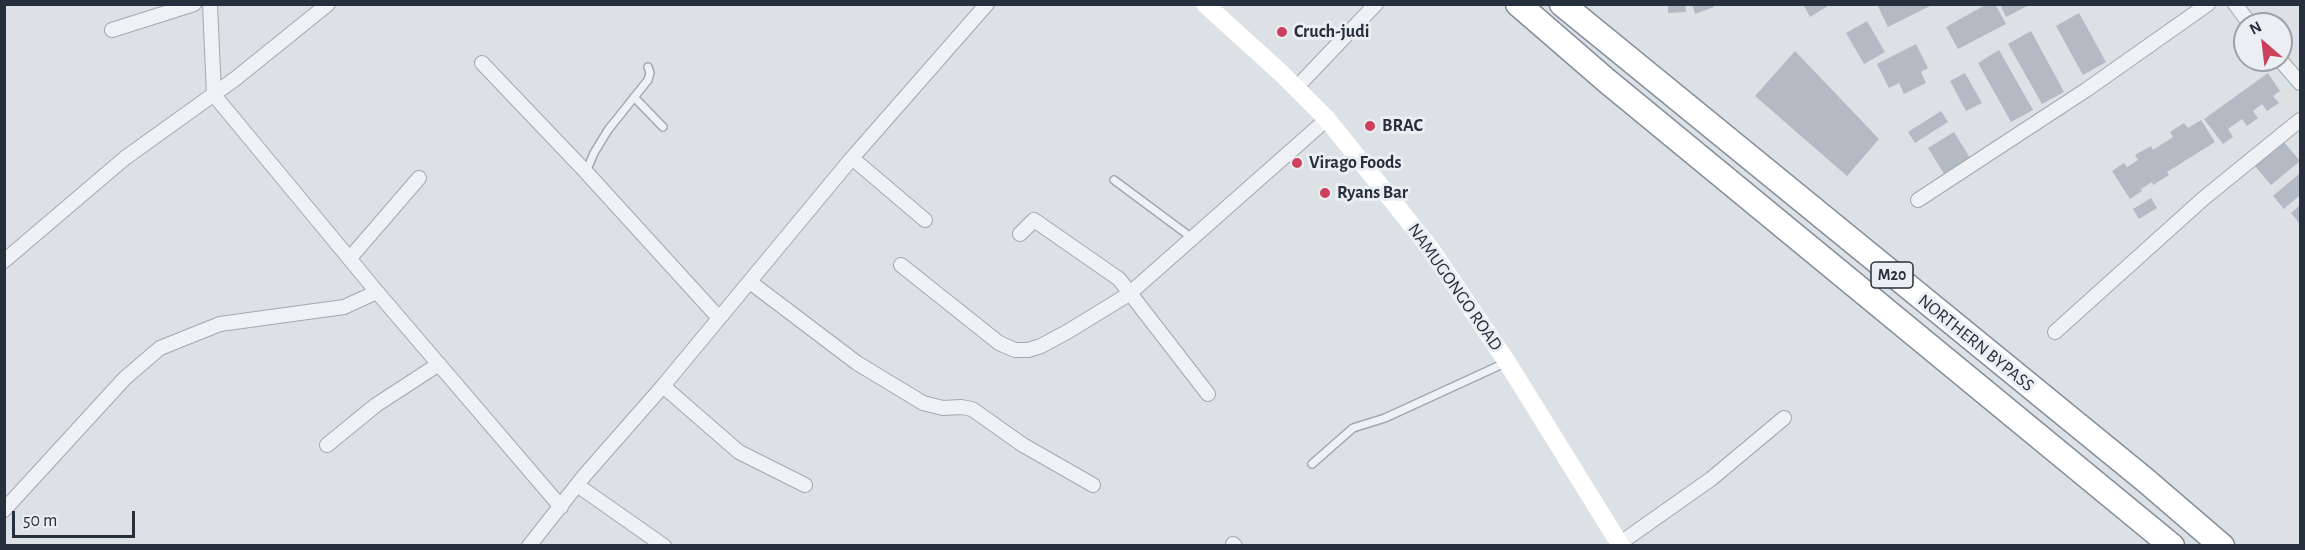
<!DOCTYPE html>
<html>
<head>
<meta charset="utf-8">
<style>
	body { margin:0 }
	#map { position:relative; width:2305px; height:550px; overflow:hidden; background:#dce1e6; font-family:"Alegreya Sans",sans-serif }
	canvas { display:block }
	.frame { position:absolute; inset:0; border:6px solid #262f3c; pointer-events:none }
	.north { position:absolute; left:2233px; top:12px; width:60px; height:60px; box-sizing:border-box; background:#ebeff4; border:2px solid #9ca2aa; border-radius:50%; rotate:332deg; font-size:16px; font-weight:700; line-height:24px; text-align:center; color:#262f3c }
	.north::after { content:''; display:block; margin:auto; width:21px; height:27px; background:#cd405b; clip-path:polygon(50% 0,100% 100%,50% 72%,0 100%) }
	.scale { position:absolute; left:12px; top:511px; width:123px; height:27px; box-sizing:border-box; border:3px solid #262f3c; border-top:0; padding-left:8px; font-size:18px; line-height:21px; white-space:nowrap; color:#262f3c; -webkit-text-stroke:4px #ebeff4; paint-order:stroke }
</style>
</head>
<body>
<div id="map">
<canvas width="2305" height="550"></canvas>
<div class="frame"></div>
<div class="north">N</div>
<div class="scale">50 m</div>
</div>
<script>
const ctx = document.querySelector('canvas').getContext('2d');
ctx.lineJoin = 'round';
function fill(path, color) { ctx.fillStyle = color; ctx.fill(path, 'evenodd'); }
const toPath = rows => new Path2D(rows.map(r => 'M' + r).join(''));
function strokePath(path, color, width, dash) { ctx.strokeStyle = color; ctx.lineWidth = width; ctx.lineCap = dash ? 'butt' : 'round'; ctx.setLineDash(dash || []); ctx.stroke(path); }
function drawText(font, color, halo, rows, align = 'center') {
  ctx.font = font + ' "Alegreya Sans",sans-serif'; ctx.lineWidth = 6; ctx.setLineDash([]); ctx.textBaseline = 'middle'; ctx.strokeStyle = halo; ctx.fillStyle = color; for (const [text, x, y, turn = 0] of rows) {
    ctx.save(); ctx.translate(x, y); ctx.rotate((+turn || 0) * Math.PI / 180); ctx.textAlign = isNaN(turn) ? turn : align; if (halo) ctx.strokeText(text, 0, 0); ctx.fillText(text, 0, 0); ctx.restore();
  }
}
const building = toPath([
	[1668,4,1685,4,1686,12,1668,13],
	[1692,4,1714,4,1714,7,1695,14],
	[1803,4,1831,4,1810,17],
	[1877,4,1934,4,1888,27],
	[1987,4,1995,4,2006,24,1958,49,1946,27],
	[2000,4,2031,4,2006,17],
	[2079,13,2106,62,2083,75,2056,26],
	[1867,21,1885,52,1864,64,1846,33],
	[2031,31,2064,92,2042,104,2008,44],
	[1916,44,1928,68,1921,72,1926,83,1904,94,1899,83,1889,88,1877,64],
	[1999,50,2033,110,2011,122,1978,63],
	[1795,51,1879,139,1847,176,1755,96],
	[1965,73,1982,103,1966,111,1950,81],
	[2268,73,2280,91,2273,96,2279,103,2267,111,2262,104,2253,111,2258,118,2247,126,2242,119,2228,129,2233,137,2223,144,2204,119],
	[1941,111,1948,122,1915,143,1908,132],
	[2201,120,2215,142,2167,172,2169,175,2153,185,2152,182,2141,189,2131,174,2142,191,2130,199,2112,171,2124,163,2127,167,2138,160,2135,155,2151,146,2153,150,2173,137,2170,132,2184,123,2188,128],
	[1954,132,1972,161,1946,177,1928,148],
	[2283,141,2300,161,2271,185,2254,165],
	[2300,173,2300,195,2284,209,2273,196],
	[2151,198,2157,208,2139,219,2133,209],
	[2300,205,2300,224,2291,213]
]);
const lane = toPath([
	[634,97,663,127],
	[586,172,594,153,608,130,648,80,650,73,648,67],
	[1114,180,1192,238],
	[1312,464,1353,428,1385,418,1507,362]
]);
const street = toPath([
	[210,4,214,95,377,292,561,507],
	[2235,4,2250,24],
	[112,30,194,4],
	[2280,60,2300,83],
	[482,63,586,172,719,318],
	[1296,88,1376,4],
	[852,158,925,220],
	[1918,200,2086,90,2208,4],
	[1020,234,1034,220,1119,279,1208,394],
	[350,258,419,178],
	[4,261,125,158,235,79,328,4],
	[901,265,999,343,1015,350,1028,350,1041,346,1067,332,1129,294,1327,119],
	[750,282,857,363,923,403,943,408,961,407,972,409,1023,445,1093,485],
	[2055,332,2204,198,2300,120],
	[663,386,739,452,805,485],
	[327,445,376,405,439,364],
	[577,485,664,546],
	[4,510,125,378,160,348,220,324,344,307,377,292],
	[1233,544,1235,546],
	[529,546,584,476,663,386,852,158,987,4],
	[1616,546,1711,479,1784,418]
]);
const secondary = toPath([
	[1205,4,1281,73,1327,119,1430,248,1507,362,1621,546]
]);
const highway = toPath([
	[1518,4,1607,81,2172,546],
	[1562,4,2144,479,2222,546]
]);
const markers = [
	[1282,32,6,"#cd405b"],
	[1370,126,6,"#cd405b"],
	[1297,163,6,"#cd405b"],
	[1325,193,6,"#cd405b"]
];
const shields = [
	[1892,275,42]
];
const shieldNames = [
	["M20",1892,275]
];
const poiNames = [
	["Cruch-judi",1294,32],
	["BRAC",1382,126],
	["Virago Foods",1309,163],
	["Ryans Bar",1337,193]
];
const streetNames = [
	["NAMUGONGO ROAD",1455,287,55],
	["NORTHERN BYPASS",1976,343,39]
];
fill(building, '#b3bac3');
strokePath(lane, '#a2a8b0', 10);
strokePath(street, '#a2a8b0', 16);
strokePath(highway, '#848f9d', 27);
strokePath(lane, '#eff1f5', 7);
strokePath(street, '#eff1f5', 14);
strokePath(secondary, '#fff', 18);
strokePath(highway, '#fff', 24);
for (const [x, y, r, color] of markers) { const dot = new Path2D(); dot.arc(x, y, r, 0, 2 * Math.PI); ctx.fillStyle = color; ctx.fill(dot); strokePath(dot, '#ebeff4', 2); }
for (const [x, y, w] of shields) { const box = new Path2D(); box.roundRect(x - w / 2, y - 13, w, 26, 4.5); ctx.fillStyle = '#ebeff4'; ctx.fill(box); strokePath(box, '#262f3c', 1.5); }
drawText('bold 16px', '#262f3c', null, shieldNames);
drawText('bold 18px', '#262f3c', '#ebeff4', poiNames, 'left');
drawText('18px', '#262f3c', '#ebeff4', streetNames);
</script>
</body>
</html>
